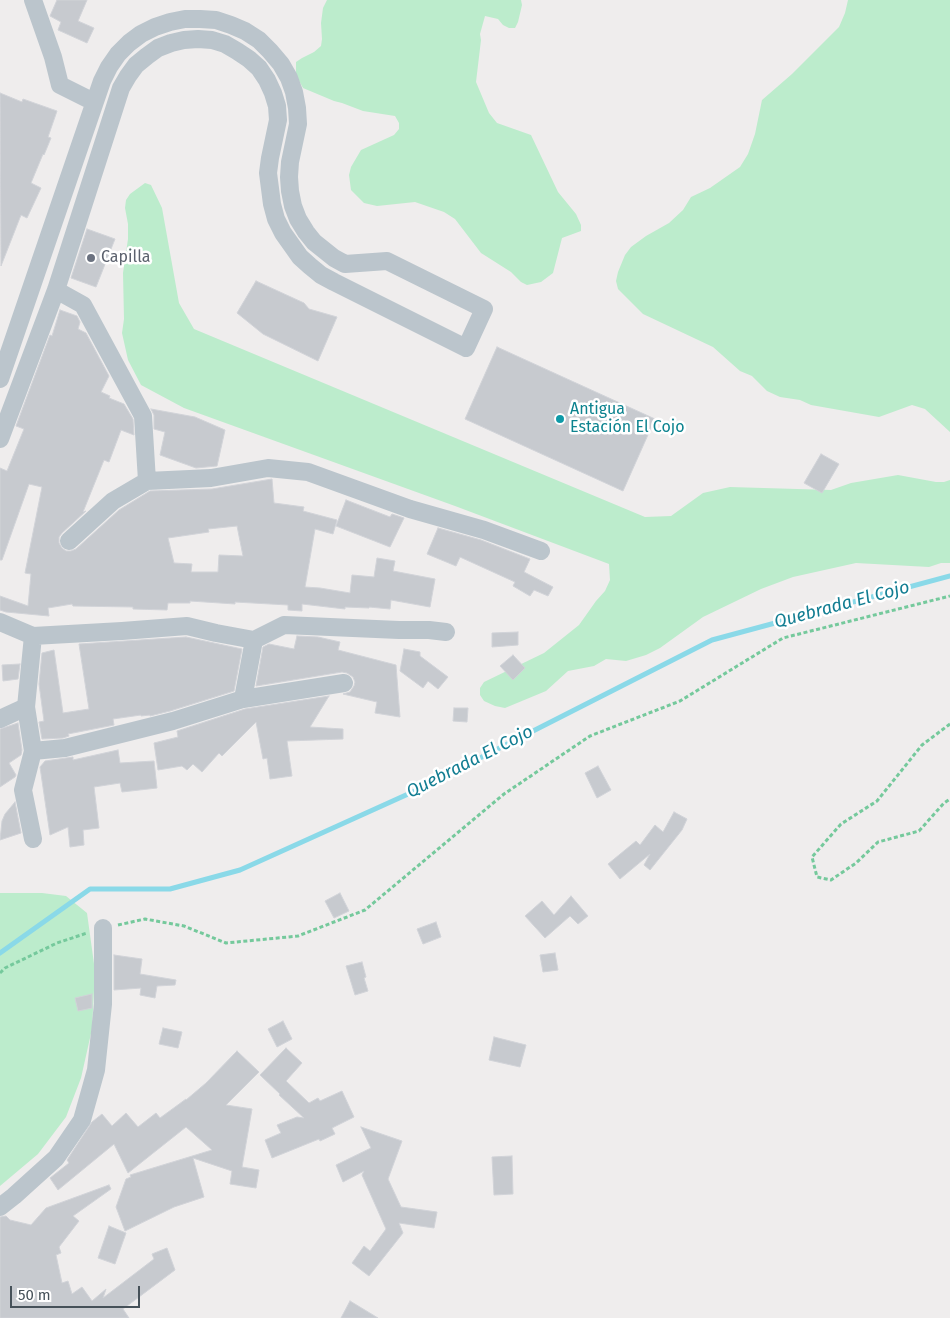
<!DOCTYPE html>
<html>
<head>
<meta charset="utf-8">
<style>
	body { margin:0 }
	#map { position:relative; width:950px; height:1318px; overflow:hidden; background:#efeded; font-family:"Fira Sans",sans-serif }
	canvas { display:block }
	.scale { position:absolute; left:10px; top:1286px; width:130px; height:22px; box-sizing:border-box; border:2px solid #465159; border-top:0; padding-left:6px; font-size:15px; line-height:18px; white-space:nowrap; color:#465159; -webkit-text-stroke:4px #fff; paint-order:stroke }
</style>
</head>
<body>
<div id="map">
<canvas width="950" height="1318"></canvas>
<div class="scale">50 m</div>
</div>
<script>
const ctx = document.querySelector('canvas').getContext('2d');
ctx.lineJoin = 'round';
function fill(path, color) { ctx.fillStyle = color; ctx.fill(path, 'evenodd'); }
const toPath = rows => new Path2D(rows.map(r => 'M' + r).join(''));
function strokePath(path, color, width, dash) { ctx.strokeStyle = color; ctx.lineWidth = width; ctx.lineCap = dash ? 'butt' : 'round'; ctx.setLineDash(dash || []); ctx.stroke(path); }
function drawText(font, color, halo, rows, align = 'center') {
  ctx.font = font + ' "Fira Sans",sans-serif'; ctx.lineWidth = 5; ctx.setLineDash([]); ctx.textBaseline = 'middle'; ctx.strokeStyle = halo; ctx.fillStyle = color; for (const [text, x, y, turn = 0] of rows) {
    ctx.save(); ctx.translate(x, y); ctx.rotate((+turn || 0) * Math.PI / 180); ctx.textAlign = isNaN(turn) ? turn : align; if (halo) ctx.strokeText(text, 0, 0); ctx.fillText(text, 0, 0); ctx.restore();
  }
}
const green = toPath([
	[327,0,521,0,522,5,518,22,515,28,509,28,503,25,498,19,485,16,480,34,481,40,476,82,489,113,497,123,531,135,558,192,576,214,581,225,581,231,562,238,553,273,541,282,527,285,521,282,511,272,481,253,455,219,444,212,415,202,377,206,364,203,351,190,349,175,351,167,361,150,394,135,399,129,399,123,395,116,363,111,342,103,334,101,303,88,296,75,296,62,302,58,314,52,321,46,322,39,321,23,323,8],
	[848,0,950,0,950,432,925,409,912,405,879,417,811,405,800,400,780,397,767,391,752,376,740,371,713,347,643,314,618,289,616,281,618,272,625,255,631,247,646,236,669,223,683,210,691,197,710,188,740,167,748,154,755,134,762,100,792,74,839,27,845,13],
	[145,183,151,185,162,208,179,303,194,329,645,517,671,516,703,493,730,487,831,490,851,483,898,475,936,482,944,482,950,480,950,563,941,563,929,567,856,563,793,577,761,589,703,617,660,648,646,655,626,661,606,659,594,666,568,671,546,691,505,708,495,706,484,701,480,695,480,688,484,682,544,653,579,625,596,601,605,591,610,580,609,564,455,506,184,408,141,385,128,360,122,333,124,319,123,273,128,239,128,224,125,208,126,200,130,194],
	[0,893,42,893,66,896,87,913,95,971,92,1029,81,1078,66,1117,38,1154,0,1186]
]);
const stream = toPath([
	[0,953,90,889,170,889,240,870,417,790,712,640,950,576]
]);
const building = toPath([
	[57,0,87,0,78,21,94,28,87,43,58,30,61,22,50,16,57,0],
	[0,93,22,102,23,99,57,111,48,137,51,138,44,155,43,154,31,183,41,188,27,218,21,215,1,266,0,93],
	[87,229,115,239,96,287,71,278,87,229],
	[256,281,304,303,309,309,337,317,318,361,263,334,237,313,256,281],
	[60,310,77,316,80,322,78,329,86,333,109,376,101,392,110,396,109,398,124,404,133,419,134,435,121,430,109,462,104,460,83,512,86,511,62,533,59,537,59,543,62,548,66,551,71,551,76,549,119,510,150,491,212,489,272,479,274,503,304,507,303,511,337,520,333,534,315,529,305,587,320,588,350,593,352,575,374,577,377,558,395,561,393,571,435,579,430,607,391,600,390,609,369,607,369,608,345,607,345,609,302,604,302,611,288,610,288,605,235,602,235,604,190,601,190,603,168,603,167,610,133,609,133,607,73,606,72,604,48,608,49,616,6,612,0,610,0,596,28,606,31,574,25,573,42,487,29,484,2,560,0,560,0,468,7,471,24,429,16,426,50,335,52,336,60,310],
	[237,526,243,556,219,555,218,572,191,572,192,564,174,563,168,538,209,532,208,529,237,526],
	[497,347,655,419,623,491,465,419,497,347],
	[151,409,195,417,225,430,217,466,196,468,160,455,165,432,154,429,154,415,151,409],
	[821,454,839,464,822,493,804,483,821,454],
	[346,500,390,517,392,514,404,518,390,547,336,526,346,500],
	[438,528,481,540,530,559,524,572,553,587,548,596,534,590,530,596,513,586,515,582,460,557,456,566,427,554,438,528],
	[518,632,518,645,492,647,492,633,518,632],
	[297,636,318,637,340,642,338,650,396,665,400,717,375,713,377,702,343,694,350,692,354,686,355,682,353,677,347,673,342,672,256,686,263,647,269,644,294,649,297,636],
	[186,637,242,649,234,691,170,711,150,716,150,715,141,716,141,715,113,719,114,725,68,734,69,736,63,738,42,739,39,722,44,721,39,684,42,653,54,650,63,713,89,709,79,644,186,637],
	[404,649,420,652,420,656,448,677,438,689,428,681,423,688,400,671,404,649],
	[513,655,525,668,513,680,500,666,513,655],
	[20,664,18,679,3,681,2,665,20,664],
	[329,696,310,727,343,729,343,739,287,741,292,776,270,779,267,758,263,759,256,722,222,756,219,753,202,772,193,764,187,770,182,766,158,770,154,743,178,737,177,731,245,709,329,696],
	[454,708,468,708,467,722,453,721,454,708],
	[18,723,22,750,21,755,9,763,16,775,15,777,0,787,0,729,18,723],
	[118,750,120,763,154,761,157,788,122,792,120,783,94,787,99,828,83,830,84,845,70,847,68,827,50,835,40,767,45,761,73,757,73,760,118,750],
	[598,766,611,790,597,798,585,773,598,766],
	[15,802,21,833,0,840,2,821,5,814,15,802],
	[674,812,687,819,682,830,650,870,644,865,650,854,620,879,608,864,636,841,640,845,655,825,663,832,674,812],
	[340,893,349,911,334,918,325,901,340,893],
	[571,896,588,916,578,924,570,916,545,938,525,916,542,901,554,915,571,896],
	[436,922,441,937,423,944,417,929,436,922],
	[555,953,558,970,543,972,540,955,555,953],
	[114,955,142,959,140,974,176,980,175,985,157,986,155,998,140,995,141,988,114,990,114,955],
	[362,962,366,977,364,978,368,991,355,995,346,966,362,962],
	[92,994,92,1008,78,1011,75,998,92,994],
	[283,1021,292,1039,277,1047,268,1029,283,1021],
	[163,1028,182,1032,178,1048,159,1044,163,1028],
	[494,1037,526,1045,520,1067,489,1060,494,1037],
	[286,1048,302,1063,286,1081,309,1103,318,1098,320,1101,342,1091,354,1117,332,1128,335,1134,320,1141,319,1139,272,1158,265,1140,281,1133,277,1125,297,1117,304,1118,279,1095,280,1094,260,1075,286,1048],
	[237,1051,259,1072,226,1105,252,1109,242,1167,259,1170,256,1188,230,1184,232,1171,193,1158,204,1197,174,1207,125,1231,116,1207,126,1179,131,1177,130,1175,212,1150,186,1127,128,1173,114,1144,58,1190,50,1178,69,1163,67,1160,92,1122,102,1114,112,1126,126,1113,138,1127,156,1113,160,1118,186,1099,186,1100,206,1083,237,1051],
	[361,1127,402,1141,388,1179,401,1207,437,1212,434,1228,399,1223,403,1233,369,1276,352,1263,364,1246,370,1251,386,1229,362,1175,364,1171,343,1182,336,1165,371,1148,361,1127],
	[512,1156,513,1194,494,1195,492,1157,512,1156],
	[109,1185,111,1189,73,1216,79,1221,59,1247,61,1253,56,1255,62,1283,68,1281,72,1294,82,1287,92,1301,106,1289,103,1298,154,1259,152,1254,167,1248,175,1270,123,1309,129,1318,0,1318,0,1217,6,1216,10,1220,31,1225,46,1208,109,1185],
	[109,1226,126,1233,115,1264,98,1258,109,1226],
	[350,1301,378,1318,341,1318,350,1301]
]);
const path = toPath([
	[950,724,922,745,877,801,841,824,812,857,817,877,831,880,856,863,878,842,919,831,944,803,950,799],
	[118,925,145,919,184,926,226,943,298,936,365,910,504,794,590,736,680,701,783,638,950,596],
	[0,973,5,968,57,943,87,933]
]);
const minor = toPath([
	[33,0,53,57,60,85,94,102],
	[56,290,83,305,143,416,147,481],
	[0,379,102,81,109,67,118,54,129,43,141,34,155,27,170,22,185,19,200,19,216,20,231,25,245,31,259,40,270,51,281,64,289,78,294,92,297,108,298,124,290,162,289,177,290,191,293,206,298,219,306,232,314,242,334,258,345,264,387,261,484,309,466,348,334,282,321,275,310,266,300,257,283,233,276,219,272,204,268,173,270,158,278,120,277,106,273,93,267,80,259,68,249,59,237,51,225,44,212,40,198,39,184,40,171,43,158,48,147,56,136,65,128,76,121,88,56,290,0,439],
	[69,541,113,501,147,481,211,478,268,468,308,472,410,509,484,530,541,551],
	[0,622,33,636,122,631,187,626,216,633,254,640,284,625,399,630,429,630,446,632],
	[243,699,254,640],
	[0,719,26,707],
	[33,751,65,748,173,721,243,699,344,683],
	[33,839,23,790,33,751,26,707,33,636],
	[0,1207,14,1196,56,1158,82,1120,96,1070,103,1004,103,928]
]);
const markers = [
	[91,258,5,"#6b7280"],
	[560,419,5,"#0f9aa8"]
];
const worshipNames = [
	["Capilla",101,258]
];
const cultureNames = [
	["Antigua",570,410],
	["Estación El Cojo",570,428]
];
const waterNames = [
	["Quebrada El Cojo",842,605,-15],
	["Quebrada El Cojo",470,762,-27]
];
fill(green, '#bceccc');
strokePath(stream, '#8ad9e8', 5);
fill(building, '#c7cacf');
strokePath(building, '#d1d3d8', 1);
strokePath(path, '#75c99c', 3, [4, 2.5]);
strokePath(minor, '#bbc5cc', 18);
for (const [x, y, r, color] of markers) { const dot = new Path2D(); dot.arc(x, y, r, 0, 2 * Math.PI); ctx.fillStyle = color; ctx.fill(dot); strokePath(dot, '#fff', 2); }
drawText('16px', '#5b616d', '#fff', worshipNames, 'left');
drawText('16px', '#0d838f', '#fff', cultureNames, 'left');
drawText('italic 18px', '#127d92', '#fff', waterNames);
</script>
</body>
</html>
